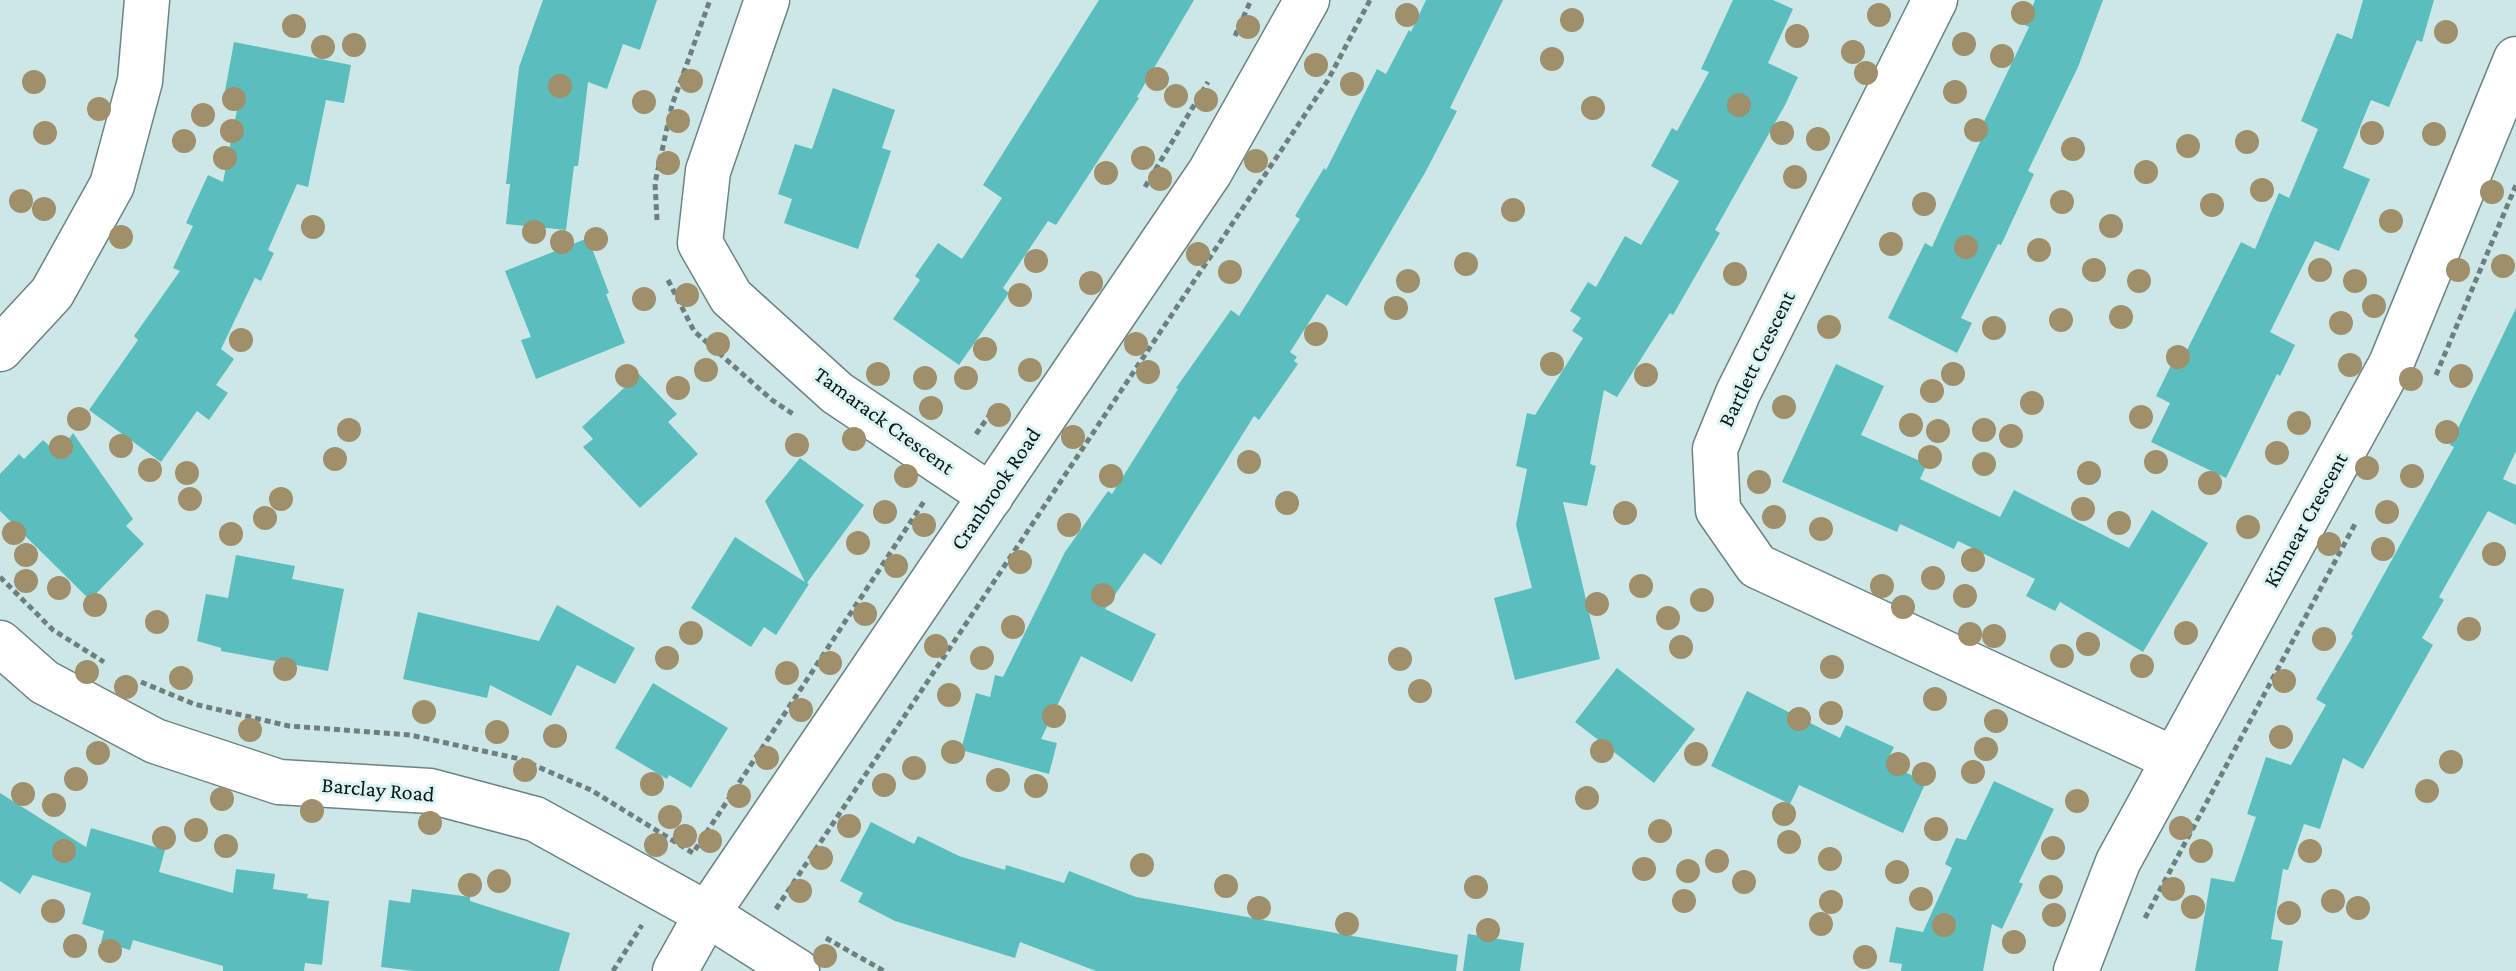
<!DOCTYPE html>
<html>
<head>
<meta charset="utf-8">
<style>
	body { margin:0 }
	canvas { display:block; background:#cde7e7 }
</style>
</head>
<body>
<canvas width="2516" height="971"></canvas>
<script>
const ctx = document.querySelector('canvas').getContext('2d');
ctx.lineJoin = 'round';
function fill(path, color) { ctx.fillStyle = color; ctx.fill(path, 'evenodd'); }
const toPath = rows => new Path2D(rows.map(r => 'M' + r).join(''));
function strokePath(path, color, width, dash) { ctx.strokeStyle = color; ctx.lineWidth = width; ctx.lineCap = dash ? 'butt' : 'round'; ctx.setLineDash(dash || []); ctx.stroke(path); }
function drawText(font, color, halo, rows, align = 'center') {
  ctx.font = font + ' "Crimson Pro",serif'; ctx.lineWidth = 6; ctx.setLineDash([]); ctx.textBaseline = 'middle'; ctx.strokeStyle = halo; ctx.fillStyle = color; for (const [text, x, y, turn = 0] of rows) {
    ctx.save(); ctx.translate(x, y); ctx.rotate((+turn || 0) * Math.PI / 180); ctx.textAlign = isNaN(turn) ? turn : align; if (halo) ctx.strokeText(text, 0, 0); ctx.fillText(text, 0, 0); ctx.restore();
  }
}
const building = toPath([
	[543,0,657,0,640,50,623,44,607,89,588,82,578,166,574,166,566,230,506,224,510,184,506,184,519,67],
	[1099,0,1194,0,1137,97,1139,98,1056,225,1048,221,1003,288,1009,293,959,365,893,319,920,280,915,276,938,243,962,259,1002,198,983,185],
	[1426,0,1503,0,1450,108,1457,111,1426,171,1347,306,1327,294,1290,352,1297,357,1294,361,1298,364,1259,420,1254,416,1161,565,1144,553,1105,609,1156,634,1132,682,1081,656,1041,739,1057,743,1049,774,961,750,976,693,990,697,995,675,1003,677,1065,552,1108,491,1112,494,1178,389,1176,388,1231,310,1239,316,1300,219,1295,216,1324,168,1326,170,1377,69,1386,74,1409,30,1411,32],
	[1733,0,1773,0,1793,9,1768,63,1798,77,1785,105,1715,230,1720,233,1673,315,1670,313,1617,397,1604,390,1590,464,1596,466,1587,506,1563,502,1600,659,1515,680,1494,598,1532,588,1516,525,1527,469,1516,466,1527,413,1535,415,1583,338,1572,331,1581,318,1570,311,1588,282,1596,287,1625,236,1641,245,1679,181,1651,166,1672,128,1677,131,1709,72,1701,69],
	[2035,0,2103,0,2078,67,2028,171,2034,174,2001,245,1998,244,1961,318,1972,323,1957,353,1888,318,1925,243,1932,247,1984,133,1980,130,2029,27,2025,25],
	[2363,0,2434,0,2422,42,2417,40,2389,107,2371,100,2343,168,2370,179,2339,251,2315,241,2270,332,2295,345,2280,376,2277,374,2226,478,2151,442,2170,403,2156,396,2173,361,2180,364,2241,242,2255,249,2279,193,2289,198,2318,129,2301,121,2337,33,2352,39],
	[234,42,351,65,344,103,326,100,308,187,297,184,268,250,274,253,261,281,255,278,221,349,234,359,216,385,228,393,209,420,197,411,161,462,89,410,138,340,134,336,180,271,173,268,193,226,186,223,208,175,223,182,240,94,225,91],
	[833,88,895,110,882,148,891,151,858,249,784,223,792,199,778,194,795,144,812,149],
	[588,238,609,293,606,294,625,343,536,379,521,340,531,337,505,271],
	[2516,308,2516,451,2503,479,2516,485,2516,525,2488,511,2439,597,2444,600,2422,638,2433,645,2363,769,2343,758,2320,829,2304,824,2288,870,2283,869,2271,939,2283,941,2278,971,2195,971,2211,878,2234,882,2256,817,2247,814,2266,757,2291,765,2326,705,2316,699,2353,636,2351,634,2454,447,2450,445],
	[1836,364,1884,386,1861,435,1927,464,1920,479,2000,517,2014,490,2129,548,2152,510,2208,543,2143,652,2060,602,2055,611,2026,596,2035,579,1958,541,1954,549,1900,524,1897,532,1782,482],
	[639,374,677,414,668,422,698,454,640,508,583,447,593,439,582,427],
	[73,433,133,519,126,526,144,544,90,600,0,511,0,474,19,454,24,459,43,440,58,454],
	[800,458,864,505,807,583,809,584,776,635,764,627,751,647,691,608,735,537,805,582,765,501],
	[236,555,295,566,292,579,344,589,328,671,221,651,221,648,197,641,206,594,228,598],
	[557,605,635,648,615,684,577,665,551,716,490,685,487,698,403,679,418,612,539,641],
	[1617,668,1695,729,1654,783,1575,722],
	[653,683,728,728,691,788,669,775,667,779,615,748],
	[1747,691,1840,738,1846,725,1894,747,1886,763,1926,782,1903,833,1799,785,1790,804,1711,766],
	[1994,781,2054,809,2019,882,2023,884,2002,929,1992,924,1983,971,1901,971,1902,964,1889,962,1896,927,1923,932,1952,868,1945,864,1956,838,1966,840],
	[0,793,86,847,91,828,165,850,159,872,233,893,236,869,275,874,273,889,308,894,307,898,329,901,322,965,305,963,304,971,223,971,223,966,133,940,130,950,101,942,104,931,82,924,91,893,33,875,20,894,0,881],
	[871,822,914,844,918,836,959,856,1005,870,1006,865,1064,883,1069,871,1136,897,1458,955,1456,971,1096,971,1020,942,1015,958,895,921,858,902,863,893,840,881],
	[412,889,470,897,470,901,570,933,559,971,414,971,381,967,389,900,410,903],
	[1468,934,1524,943,1520,971,1463,971]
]);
const path = toPath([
	[1235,36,1251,0],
	[1145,187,1208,82],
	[657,220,655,183,672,105,710,0],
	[668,280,694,331,772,400,793,414],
	[2436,375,2516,185],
	[976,434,998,403],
	[0,577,53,630,104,662],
	[141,682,194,704,289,726,410,735,520,759,591,790,693,853,925,500],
	[776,909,1328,80,1370,0],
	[2145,918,2355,524],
	[826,938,884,971],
	[613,971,642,925]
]);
const minor = toPath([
	[767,0,708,171,700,243,731,297,837,393,991,496],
	[1935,0,1738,393,1715,449,1718,510,1757,566,2174,759],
	[0,349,52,293,112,185,140,81,147,0],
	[0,643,44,682,155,741,279,782,430,791,535,819,707,914],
	[2076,971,2118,862,2391,364,2516,59]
]);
const tertiary = toPath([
	[707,914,797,971],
	[675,971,707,914,1210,172,1307,0]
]);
const trees = [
	[2023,13],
	[1407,15],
	[1879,15],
	[1572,20],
	[294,26],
	[1248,27],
	[2446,32],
	[1797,36],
	[1964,44],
	[354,45],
	[323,47],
	[1853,52],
	[2002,56],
	[1552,59],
	[1316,65],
	[1866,73],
	[1157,79],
	[691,81],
	[34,82],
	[1352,84],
	[560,86],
	[1955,92],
	[1176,96],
	[234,99],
	[1206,100],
	[644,102],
	[1739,105],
	[1593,108],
	[99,109],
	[203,115],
	[678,121],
	[1976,130],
	[232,131],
	[45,133],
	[1782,133],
	[2372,133],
	[2434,134],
	[1818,139],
	[184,141],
	[2247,142],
	[2188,146],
	[2073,149],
	[225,158],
	[1143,158],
	[1256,161],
	[668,163],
	[2146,172],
	[1106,173],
	[1795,177],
	[1160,179],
	[2262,190],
	[2492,192],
	[21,201],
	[2062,202],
	[1924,204],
	[2212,205],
	[44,209],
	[1513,210],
	[2391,221],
	[2111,226],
	[313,227],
	[534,232],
	[121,237],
	[596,239],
	[562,242],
	[1891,244],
	[1966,247],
	[2039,250],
	[1198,254],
	[1036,261],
	[1466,264],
	[2503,266],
	[2094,270],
	[2320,270],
	[2458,270],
	[1230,272],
	[1735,274],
	[1408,281],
	[2139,281],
	[2355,281],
	[1091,283],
	[687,295],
	[1020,295],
	[644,299],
	[2374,306],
	[1396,308],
	[2121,317],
	[2061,320],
	[2341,323],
	[1829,327],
	[1994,328],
	[1316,334],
	[241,340],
	[718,344],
	[1136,344],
	[985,349],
	[2178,357],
	[1552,364],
	[2350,365],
	[706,370],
	[1030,370],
	[1148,372],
	[878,374],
	[1953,374],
	[1646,375],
	[627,376],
	[2461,376],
	[925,378],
	[966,378],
	[2411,379],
	[678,388],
	[1932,391],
	[2032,403],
	[1784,407],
	[931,408],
	[999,415],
	[2141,417],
	[79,419],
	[2299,423],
	[1911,425],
	[349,430],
	[1984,430],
	[1938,431],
	[2447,432],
	[2011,436],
	[1073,437],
	[854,439],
	[797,445],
	[121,446],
	[61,447],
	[2277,453],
	[1930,457],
	[335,459],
	[1249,462],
	[2156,462],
	[1984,464],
	[2367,468],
	[150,470],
	[187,473],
	[2089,473],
	[906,476],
	[1111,476],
	[2412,476],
	[1759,482],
	[2210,483],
	[190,499],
	[281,499],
	[1287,503],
	[2083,509],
	[885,512],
	[2387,512],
	[1625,513],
	[1774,517],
	[265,518],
	[2119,523],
	[924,525],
	[1069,525],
	[2248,527],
	[1821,529],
	[14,533],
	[231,534],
	[858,543],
	[2329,544],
	[2383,549],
	[2494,554],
	[26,555],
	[1973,560],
	[1020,562],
	[896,566],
	[1933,578],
	[26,581],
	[1641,586],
	[1882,586],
	[59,588],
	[1103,595],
	[1965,596],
	[1702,600],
	[1597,604],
	[95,605],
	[1903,607],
	[865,614],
	[1668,618],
	[157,622],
	[1013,627],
	[2469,629],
	[691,633],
	[2186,633],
	[1970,634],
	[1994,636],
	[2324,639],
	[2088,644],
	[936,646],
	[1681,647],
	[2062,656],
	[667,658],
	[982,658],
	[1400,659],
	[830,663],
	[2142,666],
	[1832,667],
	[285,669],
	[87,672],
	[787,673],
	[181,678],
	[2284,681],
	[126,687],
	[1420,691],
	[949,695],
	[1935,699],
	[801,710],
	[424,712],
	[1831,713],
	[1054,716],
	[1799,719],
	[1996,721],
	[250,730],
	[497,732],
	[555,736],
	[2281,737],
	[1986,749],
	[1602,751],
	[953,752],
	[98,753],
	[1696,754],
	[767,758],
	[2451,762],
	[1898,764],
	[914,768],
	[525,770],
	[1973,772],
	[1924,774],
	[76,779],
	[998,780],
	[652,784],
	[884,785],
	[1036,786],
	[2427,791],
	[23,794],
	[739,796],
	[1587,798],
	[222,799],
	[2077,801],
	[54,805],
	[312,811],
	[1784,814],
	[670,817],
	[430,823],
	[849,826],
	[2181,828],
	[1936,829],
	[196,830],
	[1660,831],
	[685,836],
	[164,838],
	[710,841],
	[1789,842],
	[656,845],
	[226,846],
	[2053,848],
	[64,851],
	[2201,851],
	[2310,851],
	[821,858],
	[1830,859],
	[1717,861],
	[1142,865],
	[1644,869],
	[1688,871],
	[1897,872],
	[499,881],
	[1744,882],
	[470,885],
	[1226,886],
	[1476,887],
	[2051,887],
	[2173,889],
	[800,891],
	[1921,899],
	[1684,901],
	[2333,901],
	[1831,902],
	[2193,907],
	[1259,908],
	[2358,908],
	[53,911],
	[2289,913],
	[2054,915],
	[1347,924],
	[1821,924],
	[1944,925],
	[1488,930],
	[2014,942],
	[75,946],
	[110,951],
	[825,956],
	[1865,957]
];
const streetNames = [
	["Bartlett Crescent",1757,359,-64],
	["Tamarack Crescent",884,421,36],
	["Cranbrook Road",996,489,-56],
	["Kinnear Crescent",2306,520,-61],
	["Barclay Road",378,790,5]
];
fill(building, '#5abebe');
strokePath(minor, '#6c8484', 47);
strokePath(tertiary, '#6c8484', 47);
strokePath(path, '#6e7f7f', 5, [6, 4]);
strokePath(minor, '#fff', 44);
strokePath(tertiary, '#fff', 44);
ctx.fillStyle = '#9f8f6a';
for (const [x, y] of trees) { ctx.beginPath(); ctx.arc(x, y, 12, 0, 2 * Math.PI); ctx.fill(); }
drawText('22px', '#0d1616', '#daf5f4', streetNames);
</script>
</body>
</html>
